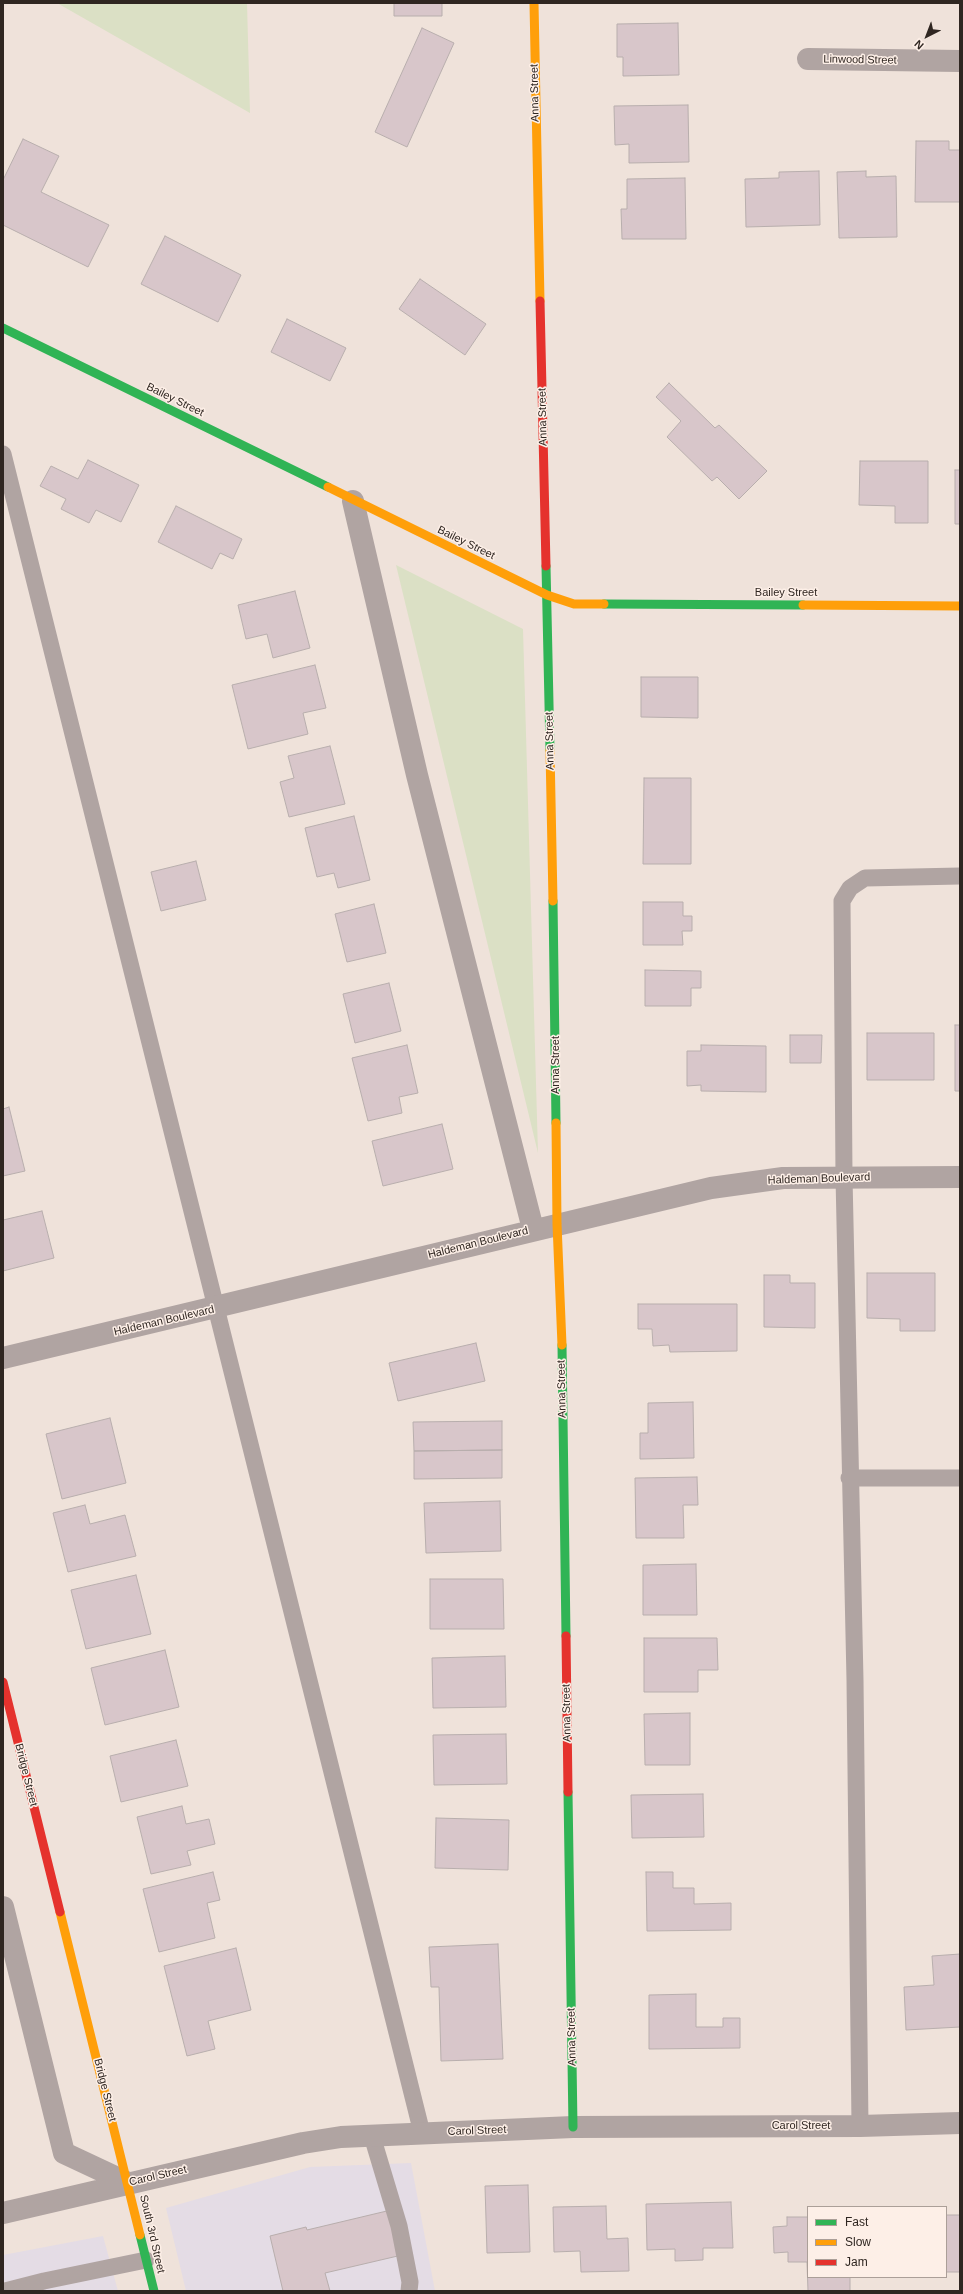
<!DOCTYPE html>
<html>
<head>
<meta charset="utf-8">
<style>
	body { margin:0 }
	#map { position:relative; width:963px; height:2294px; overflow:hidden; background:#efe2da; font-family:Arial,sans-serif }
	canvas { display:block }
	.frame { position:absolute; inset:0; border:4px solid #2f2621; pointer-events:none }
	.legend { position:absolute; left:807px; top:2206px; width:140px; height:72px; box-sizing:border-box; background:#fdefe7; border:1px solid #ab9f98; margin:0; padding:5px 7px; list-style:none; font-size:12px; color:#2f2621 }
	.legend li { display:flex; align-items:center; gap:8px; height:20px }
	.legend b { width:20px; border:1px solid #ab9f98 }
	.north { position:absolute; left:907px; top:16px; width:40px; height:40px; -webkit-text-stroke:3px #fdefe7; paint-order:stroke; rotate:222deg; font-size:11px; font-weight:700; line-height:16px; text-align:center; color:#2f2621 }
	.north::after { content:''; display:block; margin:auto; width:14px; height:18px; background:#2f2621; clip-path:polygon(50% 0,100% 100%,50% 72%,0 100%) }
</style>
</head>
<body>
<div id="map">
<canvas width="963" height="2294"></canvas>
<div class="frame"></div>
<ul class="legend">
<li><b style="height:5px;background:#30b455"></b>Fast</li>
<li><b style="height:5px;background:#ff9f0a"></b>Slow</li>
<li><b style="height:5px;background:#e5322d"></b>Jam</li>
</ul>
<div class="north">N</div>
</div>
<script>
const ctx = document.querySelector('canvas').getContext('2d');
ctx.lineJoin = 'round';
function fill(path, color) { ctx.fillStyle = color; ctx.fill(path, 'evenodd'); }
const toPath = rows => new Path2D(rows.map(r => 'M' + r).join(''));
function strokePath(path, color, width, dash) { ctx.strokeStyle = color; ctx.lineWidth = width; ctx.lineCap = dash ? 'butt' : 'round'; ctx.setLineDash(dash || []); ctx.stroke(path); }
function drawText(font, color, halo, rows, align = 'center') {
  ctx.font = font + ' Arial,sans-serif'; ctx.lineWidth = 3; ctx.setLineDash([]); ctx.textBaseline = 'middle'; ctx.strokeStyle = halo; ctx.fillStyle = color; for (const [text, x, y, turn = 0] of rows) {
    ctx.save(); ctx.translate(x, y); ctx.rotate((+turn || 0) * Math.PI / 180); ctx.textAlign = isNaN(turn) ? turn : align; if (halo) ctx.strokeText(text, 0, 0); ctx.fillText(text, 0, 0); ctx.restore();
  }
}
const commercial = toPath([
	[411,2163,435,2291,186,2291,166,2208,310,2167],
	[103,2236,118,2291,3,2291,3,2255]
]);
const green = toPath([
	[57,3,247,3,250,113],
	[396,565,523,629,538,1153]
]);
const building = toPath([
	[394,3,442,3,442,16,394,16,394,3],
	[678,23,679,75,623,76,623,57,617,57,617,24,678,23],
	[422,28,454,43,407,147,375,132,422,28],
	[688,105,689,162,629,163,629,144,615,145,614,106,688,105],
	[23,139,59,156,41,192,109,225,88,267,3,225,3,180,23,139],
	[916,141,949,141,949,150,960,150,960,202,915,202,916,141],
	[819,171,820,225,746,227,745,179,779,178,779,172,819,171],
	[866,171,866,177,896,176,897,237,839,238,837,172,866,171],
	[685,178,686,239,622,239,621,209,627,209,627,179,685,178],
	[165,236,241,275,218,322,141,284,165,236],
	[420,279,486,324,465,355,399,309,420,279],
	[287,319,346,348,330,381,271,352,287,319],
	[669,383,715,428,719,425,767,471,739,499,717,477,712,481,667,437,681,421,656,397,669,383],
	[88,460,139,485,121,522,96,510,89,523,61,509,66,499,40,486,51,466,78,479,88,460],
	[860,461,928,461,928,523,895,523,895,506,859,505,860,461],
	[955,470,960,470,960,524,955,524,955,470],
	[176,506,242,539,233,559,220,553,212,569,158,542,176,506],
	[295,591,310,648,273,658,267,634,246,639,238,605,295,591],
	[315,665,326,708,303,713,308,734,248,749,232,685,315,665],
	[641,677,698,677,698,718,641,717,641,677],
	[330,746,345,804,289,817,280,782,294,778,288,756,330,746],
	[644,778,691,778,691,864,643,864,644,778],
	[354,816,370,880,338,888,334,873,317,877,305,828,354,816],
	[196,861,206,900,161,911,151,872,196,861],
	[643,902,683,902,683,916,692,916,692,931,682,931,683,945,643,945,643,902],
	[374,904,386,953,347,962,335,914,374,904],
	[645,970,701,971,701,988,691,988,691,1006,645,1006,645,970],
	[389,983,401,1031,355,1043,343,994,389,983],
	[955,1025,960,1025,960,1091,955,1091,955,1025],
	[867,1033,934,1033,934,1080,867,1080,867,1033],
	[790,1035,822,1035,821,1063,790,1063,790,1035],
	[407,1045,418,1093,399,1097,402,1113,368,1121,352,1058,407,1045],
	[701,1045,766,1046,766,1092,701,1091,701,1085,687,1086,687,1051,701,1051,701,1045],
	[9,1107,25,1171,3,1176,3,1109,9,1107],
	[442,1124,453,1169,383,1186,372,1141,442,1124],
	[42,1211,54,1258,3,1271,3,1220,42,1211],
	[867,1273,935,1273,935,1331,900,1331,900,1319,867,1318,867,1273],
	[764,1275,790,1275,790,1283,815,1283,815,1328,764,1327,764,1275],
	[638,1304,737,1304,737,1351,670,1352,669,1345,653,1346,652,1329,638,1329,638,1304],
	[476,1343,485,1381,398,1401,389,1363,476,1343],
	[693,1402,694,1458,640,1459,640,1433,648,1433,648,1403,693,1402],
	[110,1418,126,1483,62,1499,46,1434,110,1418],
	[502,1421,502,1450,414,1451,413,1422,502,1421],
	[502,1450,502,1478,414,1479,414,1451,502,1450],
	[697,1477,698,1505,683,1505,684,1538,636,1538,635,1478,697,1477],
	[500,1501,501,1551,426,1553,424,1503,500,1501],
	[85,1505,90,1524,125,1515,136,1556,68,1572,53,1513,85,1505],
	[696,1564,697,1615,643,1615,643,1565,696,1564],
	[136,1575,151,1634,86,1649,71,1590,136,1575],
	[430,1579,503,1579,504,1629,430,1629,430,1579],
	[644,1638,717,1638,718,1670,698,1670,698,1692,644,1692,644,1638],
	[165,1650,179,1707,105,1725,91,1668,165,1650],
	[505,1656,506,1707,433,1708,432,1658,505,1656],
	[690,1713,690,1765,645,1765,644,1714,690,1713],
	[506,1734,507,1784,434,1785,433,1735,506,1734],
	[176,1740,188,1786,121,1802,110,1756,176,1740],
	[703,1794,704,1837,632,1838,631,1795,703,1794],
	[182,1806,186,1824,209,1819,215,1844,187,1851,191,1865,151,1874,137,1817,182,1806],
	[436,1818,509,1820,508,1870,435,1868,436,1818],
	[213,1872,220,1900,207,1903,215,1938,159,1952,143,1889,213,1872],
	[646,1872,673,1872,673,1888,694,1888,694,1904,731,1903,731,1930,647,1931,646,1872],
	[498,1944,503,2059,441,2061,439,1987,431,1987,429,1947,498,1944],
	[236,1948,251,2010,208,2021,215,2049,187,2056,164,1966,236,1948],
	[960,1954,960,2027,906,2030,904,1987,934,1985,932,1956,960,1954],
	[696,1994,696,2027,723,2027,723,2018,740,2018,740,2048,649,2049,649,1995,696,1994],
	[528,2185,530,2252,487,2253,485,2186,528,2185],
	[731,2202,733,2248,703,2248,703,2260,675,2261,675,2249,647,2250,646,2204,731,2202],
	[606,2206,607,2239,628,2238,629,2271,581,2272,580,2251,554,2252,553,2207,606,2206],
	[391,2210,402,2255,325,2273,330,2291,283,2291,270,2236,306,2227,307,2230,391,2210],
	[946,2215,960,2215,960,2272,946,2272,946,2215],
	[787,2217,808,2217,808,2277,850,2277,850,2291,808,2291,807,2262,788,2262,788,2252,774,2253,773,2227,787,2226,787,2217]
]);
const lane = toPath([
	[3,454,422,2133],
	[849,1478,960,1478],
	[860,2126,855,1680,844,1177,842,901,850,888,865,878,960,876],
	[372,2136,399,2226,410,2282,409,2291],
	[5,2291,44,2281,146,2260]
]);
const street = toPath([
	[808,59,960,61],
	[353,501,417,775,533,1229],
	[3,1358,711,1188,783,1178,960,1177],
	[3,1907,64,2153,128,2183],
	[3,2213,303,2143,341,2137,573,2127,860,2126,960,2123]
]);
const fast = toPath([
	[3,328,328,487],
	[546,566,550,750],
	[604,604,803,605],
	[553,901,556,1123],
	[562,1345,566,1636],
	[568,1792,573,2127],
	[140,2235,154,2291]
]);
const slow = toPath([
	[534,3,540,301],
	[328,487,547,595,574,604,604,604],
	[803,605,960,606],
	[550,750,553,901],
	[556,1123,557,1224,562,1345],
	[60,1912,140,2235]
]);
const jam = toPath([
	[540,301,546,566],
	[566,1636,568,1792],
	[3,1682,60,1912]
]);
const streetNames = [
	["Linwood Street",860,60,1],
	["Anna Street",535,93,-91],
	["Bailey Street",175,400,26],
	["Anna Street",543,417,-91],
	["Bailey Street",466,543,26],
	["Bailey Street",786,593],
	["Anna Street",550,741,-91],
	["Anna Street",556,1065,-90],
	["Haldeman Boulevard",819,1179,-2],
	["Haldeman Boulevard",478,1243,-14],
	["Haldeman Boulevard",164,1321,-13],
	["Anna Street",562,1389,-91],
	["Anna Street",567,1713,-91],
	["Bridge Street",26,1775,76],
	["Anna Street",572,2037,-91],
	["Bridge Street",105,2090,76],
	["Carol Street",801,2126],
	["Carol Street",477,2131,-2],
	["Carol Street",158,2176,-13],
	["South 3rd Street",152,2234,77]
];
fill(commercial, '#e4dce5');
fill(green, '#dbe0c5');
fill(building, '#d8c6ca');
strokePath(building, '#b8aead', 1);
strokePath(lane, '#b0a4a2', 17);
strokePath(street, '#b0a4a2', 22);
strokePath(fast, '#30b455', 9);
strokePath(slow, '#ff9f0a', 9);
strokePath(jam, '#e5322d', 9);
drawText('11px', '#2f2621', '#fdefe7', streetNames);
</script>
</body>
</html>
